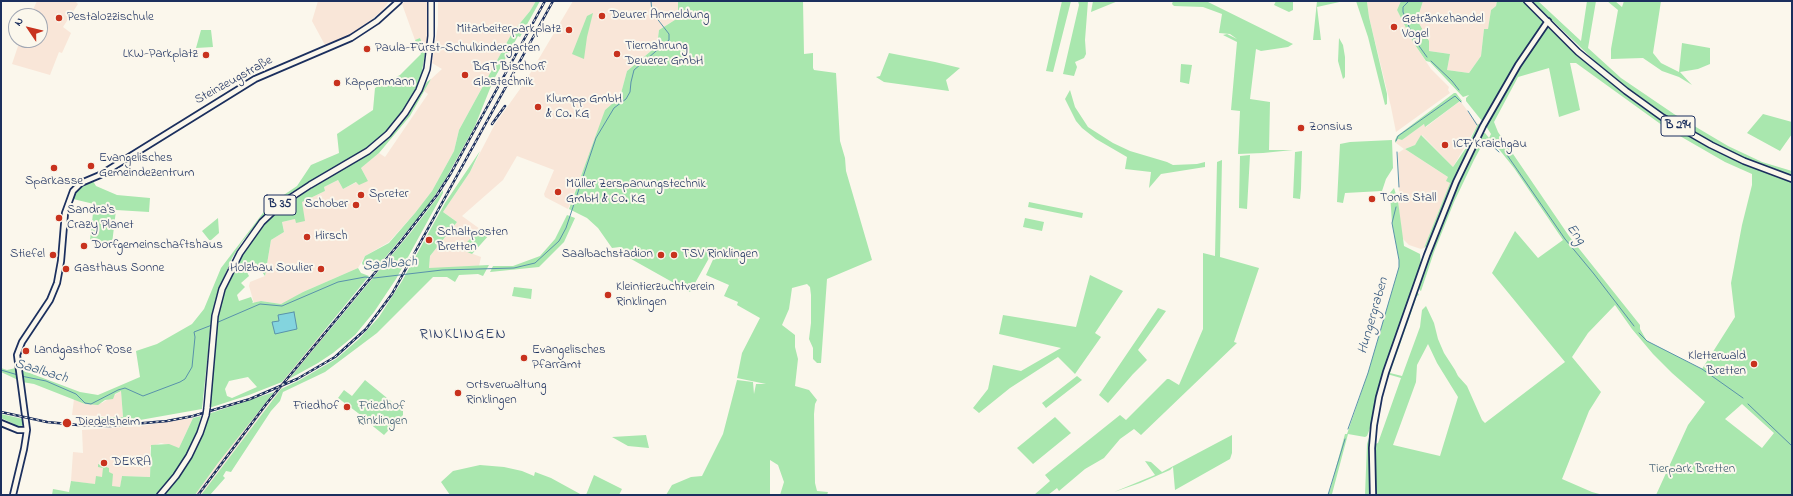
<!DOCTYPE html>
<html>
<head>
<meta charset="utf-8">
<style>
	body { margin:0 }
	#map { position:relative; width:1793px; height:496px; overflow:hidden; background:#fbf7ec; font-family:"Indie Flower",sans-serif }
	canvas { display:block }
	.frame { position:absolute; inset:0; border:2px solid #1b2f5e; pointer-events:none }
	.north { position:absolute; left:8px; top:8px; width:40px; height:40px; box-sizing:border-box; background:#fbf7ec; border:1px solid #a1a7b3; border-radius:50%; rotate:305deg; font-size:11px; font-weight:700; line-height:16px; text-align:center; color:#1b2f5e }
	.north::after { content:''; display:block; margin:auto; width:14px; height:18px; background:#c8321e; clip-path:polygon(50% 0,100% 100%,50% 72%,0 100%) }
</style>
</head>
<body>
<div id="map">
<canvas width="1793" height="496"></canvas>
<div class="frame"></div>
<div class="north">N</div>
</div>
<script>
const ctx = document.querySelector('canvas').getContext('2d');
ctx.lineJoin = 'round';
function fill(path, color) { ctx.fillStyle = color; ctx.fill(path, 'evenodd'); }
const toPath = rows => new Path2D(rows.map(r => 'M' + r).join(''));
function strokePath(path, color, width, dash) { ctx.strokeStyle = color; ctx.lineWidth = width; ctx.lineCap = dash ? 'butt' : 'round'; ctx.setLineDash(dash || []); ctx.stroke(path); }
function drawText(font, color, halo, rows, align = 'center') {
  ctx.font = font + ' "Indie Flower",sans-serif'; ctx.lineWidth = 4; ctx.setLineDash([]); ctx.textBaseline = 'middle'; ctx.strokeStyle = halo; ctx.fillStyle = color; for (const [text, x, y, turn = 0] of rows) {
    ctx.save(); ctx.translate(x, y); ctx.rotate((+turn || 0) * Math.PI / 180); ctx.textAlign = isNaN(turn) ? turn : align; if (halo) ctx.strokeText(text, 0, 0); ctx.fillText(text, 0, 0); ctx.restore();
  }
}
const built = toPath([
	[37,1,75,1,78,4,63,27,71,33,62,53,59,52,50,75,12,64,20,40,40,40,40,16,30,16],
	[318,1,389,1,382,11,356,32,326,47,312,21],
	[405,1,427,1,428,32,425,50,420,38,415,40,402,4],
	[438,1,536,1,530,11,512,33,459,130,454,151,432,191,415,213,389,242,365,256,358,268,303,292,289,301,281,304,261,301,254,303,249,286,250,282,265,276,271,240,284,232,282,222,295,219,302,202,325,191,324,187,338,180,343,189,357,182,368,181,361,168,379,153,385,157,428,94,424,91,431,79,442,69,432,63,438,25],
	[573,1,678,1,678,18,659,30,657,46,627,71,620,97,605,110,602,122,568,209,545,197,544,194,554,170,517,156,503,180,462,216,480,229,460,249,481,257,479,266,429,269,430,256,457,222,443,212,470,172,495,124,525,82],
	[1369,1,1401,1,1397,10,1413,42,1431,69,1449,87,1448,90,1450,93,1396,132,1391,107,1369,17,1367,2],
	[1423,1,1497,1,1496,6,1491,10,1488,30,1484,29,1481,56,1469,73,1447,70,1450,54,1429,51,1417,20],
	[1460,101,1478,124,1453,167,1422,135,1415,145,1405,149,1448,177,1450,183,1424,248,1421,249,1409,245,1402,238,1398,201,1399,192,1398,153,1404,149,1396,143,1398,138,1402,140,1424,124,1426,127],
	[324,331,328,334,269,404,201,495,195,495,218,463,253,417],
	[121,391,123,417,72,415,74,399,85,404,102,403],
	[193,418,179,448,161,443,150,447,150,477,122,476,120,488,71,481,73,452,83,453,82,430,140,426]
]);
const green = toPath([
	[536,1,540,1,520,37,518,36,493,81,475,126,445,180,427,207,374,271,365,270,362,263,365,256,389,243,415,213,432,191,454,151,459,130,512,33,530,11],
	[678,1,803,1,804,54,813,53,813,68,814,70,836,73,840,141,845,158,846,171,872,260,827,279,821,363,817,363,813,359,813,348,809,339,811,323,811,295,810,287,807,284,792,288,789,309,782,325,795,335,795,347,798,359,795,386,809,390,817,400,815,404,814,414,815,483,817,491,828,492,827,495,780,495,784,482,778,465,770,460,770,495,666,495,672,485,691,477,702,476,723,434,737,380,753,382,754,394,756,384,766,384,737,378,742,353,760,318,737,305,738,302,724,296,729,285,706,275,716,253,713,251,690,292,624,255,624,249,620,247,612,248,598,228,587,218,569,209,605,110,620,97,627,71,657,46,659,30,678,18],
	[1062,1,1071,1,1053,72,1046,71],
	[1078,1,1088,1,1085,40,1086,54,1084,58,1075,62,1077,67,1074,76,1063,74,1079,5],
	[1093,1,1118,1,1091,12],
	[1173,1,1206,1,1293,44,1288,47,1261,51,1256,49,1250,99,1270,102,1269,150,1293,150,1263,153,1238,154,1240,111,1231,110,1237,42,1223,35,1227,34,1237,39,1230,34,1219,33,1222,14,1203,7,1174,6,1172,4],
	[1276,1,1293,1,1293,10,1289,12,1274,5],
	[1317,1,1344,1,1317,7,1321,40,1313,40],
	[1356,1,1369,1,1367,2,1369,17,1387,94,1387,104,1385,105,1368,37],
	[1401,1,1423,1,1417,20,1429,41,1429,51,1450,54,1447,70,1469,73,1481,56,1484,29,1488,29,1491,10,1496,6,1497,1,1524,1,1570,47,1621,86,1532,1,1538,1,1581,41,1587,1,1596,1,1588,48,1621,78,1674,114,1728,146,1762,162,1792,171,1792,495,1656,495,1688,425,1705,402,1672,373,1653,354,1632,329,1615,305,1588,333,1572,357,1601,392,1589,411,1562,479,1592,492,1603,495,1374,495,1375,444,1378,443,1401,378,1387,374,1416,292,1417,291,1419,295,1417,296,1390,373,1402,376,1420,327,1422,310,1426,306,1434,323,1438,339,1444,353,1455,370,1458,376,1467,386,1482,420,1485,423,1565,362,1492,273,1515,231,1538,258,1563,240,1514,168,1490,138,1481,147,1474,160,1454,202,1434,252,1421,291,1417,288,1429,254,1461,174,1482,133,1485,133,1489,138,1491,134,1486,126,1466,101,1466,98,1469,95,1463,97,1430,62,1426,61,1413,42,1397,10],
	[1570,63,1576,63,1666,128,1725,162,1752,174,1752,185,1742,225,1731,283,1735,317,1702,369,1647,341,1640,329,1640,325,1569,236,1498,132,1494,122,1518,77,1549,68,1559,117,1580,110],
	[1428,344,1437,363,1458,397,1440,456,1393,445,1416,382,1417,365],
	[1742,404,1774,433,1762,448,1725,419],
	[1607,1,1615,1,1622,7,1624,1,1661,1,1653,53,1661,63,1679,72,1682,43,1710,48,1710,64,1698,69,1680,72,1692,85,1679,77,1662,71,1643,58,1611,59,1611,49,1618,10],
	[593,13,587,37,584,59,572,54,587,16],
	[201,30,211,30,213,47,196,48],
	[420,38,425,50,427,42,421,77,406,108,387,131,367,150,299,189,262,217,242,242,232,258,218,291,212,314,202,409,140,420,98,422,98,417,123,417,121,391,115,394,113,399,105,400,98,405,85,404,34,384,22,382,19,369,80,392,98,395,140,377,136,351,157,344,192,324,204,309,221,268,269,205,297,186,311,165,339,153,337,134,373,110,375,88,400,75,421,54,415,40],
	[1339,38,1343,45,1345,57,1345,77,1343,79,1338,61],
	[889,53,935,62,960,68,946,80,949,91,884,82,876,77,880,76],
	[1181,64,1192,65,1189,84,1180,82],
	[431,79,410,116,379,153,361,168,368,181,359,185,356,182,343,189,338,180,324,187,325,191,302,202,305,221,296,223,295,219,282,222,284,232,271,240,265,276,256,263,246,270,249,276,241,283,245,287,237,295,239,301,251,297,253,302,252,303,261,301,281,304,303,292,358,268,361,273,369,276,282,382,249,395,209,408,218,315,223,293,238,261,268,220,301,195,375,149,402,122,427,82],
	[248,377,257,387,232,398,227,396,225,389,229,381],
	[1070,90,1075,107,1088,127,1113,143,1130,151,1167,162,1173,165,1197,164,1205,162,1205,167,1161,174,1149,188,1151,172,1125,169,1127,157,1096,139,1082,128,1076,121,1065,99],
	[1454,93,1456,93,1462,101,1461,102,1460,101,1425,127,1424,124,1402,140,1398,139,1395,143,1395,140,1397,136],
	[1763,114,1792,122,1792,134,1780,151,1747,133],
	[1478,124,1480,125,1479,128,1453,184,1429,244,1424,248,1450,183,1446,181,1448,177,1405,149,1415,145,1421,135,1453,167,1466,148],
	[1392,140,1393,168,1386,179,1382,191,1345,193,1343,203,1337,202,1340,144,1350,142],
	[480,151,470,172,443,212,457,222,430,256,429,268,489,265,483,276,478,274,459,275,455,282,447,277,433,277,377,333,325,372,283,392,280,401,271,411,231,472,226,471,223,476,225,478,210,495,201,495,281,389,298,381,336,359,359,339,379,317,402,281,445,203],
	[1302,151,1301,189,1300,199,1293,198,1295,152],
	[1250,155,1247,209,1239,208,1240,156],
	[1222,160,1220,257,1259,268,1234,342,1237,343,1141,435,1134,429,1120,439,1104,458,1085,469,1059,491,1057,488,1048,495,1034,495,1050,481,1045,475,1120,415,1126,420,1167,379,1169,379,1179,385,1203,329,1203,253,1215,256,1217,162],
	[93,181,96,186,117,195,150,198,149,212,116,210,112,244,90,240,94,204,73,199,78,188],
	[1394,188,1398,201,1404,246,1420,254,1421,264,1384,370,1372,423,1367,436,1365,437,1348,434,1332,494,1327,495,1330,490,1345,434,1347,434,1368,373,1399,267,1399,260,1392,223,1390,193],
	[443,190,443,193,396,279,374,312,355,335,333,353,318,363,289,379,411,232],
	[1029,202,1083,213,1082,218,1028,207],
	[567,215,575,218,564,242,539,267,490,272,493,266,513,266,540,256,555,239],
	[218,218,219,233,210,241,202,231],
	[1025,218,1044,222,1042,231,1023,227],
	[480,229,490,234,472,254,460,249],
	[1090,275,1123,291,1095,333,1101,337,1075,374,1058,357,1010,388,979,413,973,408,988,389,993,365,1021,371,1061,348,999,334,1003,315,1076,327],
	[514,287,532,289,531,299,512,296],
	[1158,308,1166,311,1138,350,1147,360,1133,374,1108,403,1099,395],
	[1,368,7,370,16,368,18,380,1,372],
	[1077,376,1082,380,1046,408,1042,403],
	[365,380,403,411,403,415,384,435,369,423,370,422,338,398,344,390,352,396],
	[274,392,218,463,195,495,164,495,192,457,203,434,208,414],
	[1,414,23,419,23,425,19,427,13,426,14,424,1,418],
	[201,416,197,432,188,453,173,475,156,495,52,495,53,489,69,492,71,481,95,484,96,476,102,477,103,468,98,467,98,464,109,468,109,472,113,474,112,486,120,487,122,476,150,477,151,445,169,444,179,448,193,418],
	[1055,417,1071,433,1033,464,1017,448],
	[1372,428,1370,495,1365,495,1367,444],
	[646,435,649,448,628,446,612,437],
	[1232,435,1232,453,1230,459,1175,490,1173,467,1170,470,1140,483,1114,492,1155,475,1145,461,1151,462,1162,472],
	[480,465,504,467,522,471,534,476,535,472,551,478,582,495,450,495,441,482,453,471],
	[594,475,622,489,619,495,586,495]
]);
const water = toPath([
	[294,312,297,329,275,334,272,322,279,321,278,315,294,312]
]);
const stream = toPath([
	[1409,1,1403,7,1403,12,1414,39,1427,57],
	[1431,61,1452,81,1459,90],
	[1468,111,1477,125],
	[1396,141,1398,136,1455,96,1461,102],
	[1488,142,1499,152],
	[1397,152,1399,187],
	[1505,152,1565,239,1594,274,1634,326],
	[216,323,260,304,282,306,338,282,365,277,374,278,442,270,514,268,535,263,559,241,566,228,596,138,614,108,626,99,630,92,631,82,634,70,669,40,669,34,652,12,651,1],
	[1639,333,1647,341,1702,369,1743,398],
	[1,370,18,375],
	[21,376,46,381,76,394,85,403,91,404,118,390,125,388,143,396,180,382,185,379,192,367,195,337,194,332,212,325],
	[1748,404,1792,446],
	[1348,429,1368,373,1399,267,1399,260,1392,223,1396,207],
	[1328,495,1345,439]
]);
const secondary = toPath([
	[1,423,18,430,27,430],
	[13,495,24,449,27,430,17,355,22,342,50,300,57,283,61,261,65,213,73,191,81,183,100,175,255,79,351,38,377,21,399,1],
	[1373,495,1372,448,1374,425,1379,397,1386,372,1427,255,1456,182,1483,126,1518,65,1548,21]
]);
const primary = toPath([
	[1527,1,1578,52,1626,91,1662,117,1711,145,1744,161,1792,179],
	[207,408,215,316,222,289,240,253,262,222,281,204,310,185,368,151,388,134,405,113,419,90,427,69,431,36,431,1],
	[160,495,176,476,189,456,200,433,206,415]
]);
const rail = toPath([
	[492,124,505,106],
	[1,412,47,422,78,425,110,426,167,421,193,416,250,399,297,379,335,357,366,329,392,294,553,1],
	[198,495,267,403,402,240,437,195,451,173,545,1]
]);
const primaryBridge = toPath([
	[206,415,207,408]
]);
const markers = [
	[602,16,4,"#c8321e"],
	[59,18,4,"#c8321e"],
	[1394,27,4,"#c8321e"],
	[569,30,4,"#c8321e"],
	[367,49,4,"#c8321e"],
	[617,54,4,"#c8321e"],
	[206,55,4,"#c8321e"],
	[465,75,4,"#c8321e"],
	[337,83,4,"#c8321e"],
	[538,107,4,"#c8321e"],
	[1301,128,4,"#c8321e"],
	[1445,145,4,"#c8321e"],
	[91,166,4,"#c8321e"],
	[54,168,4,"#c8321e"],
	[558,192,4,"#c8321e"],
	[361,195,4,"#c8321e"],
	[1372,199,4,"#c8321e"],
	[356,205,4,"#c8321e"],
	[59,218,4,"#c8321e"],
	[307,237,4,"#c8321e"],
	[429,240,4,"#c8321e"],
	[84,246,4,"#c8321e"],
	[53,255,4,"#c8321e"],
	[661,255,4,"#c8321e"],
	[674,255,4,"#c8321e"],
	[66,269,4,"#c8321e"],
	[321,269,4,"#c8321e"],
	[608,295,4,"#c8321e"],
	[26,351,4,"#c8321e"],
	[524,358,4,"#c8321e"],
	[1754,364,4,"#c8321e"],
	[458,393,4,"#c8321e"],
	[347,407,4,"#c8321e"],
	[67,423,5,"#c8321e"],
	[104,463,4,"#c8321e"]
];
const shields = [
	[1678,126,34],
	[280,205,32]
];
const shieldNames = [
	["B 294",1678,126],
	["B 35",280,205]
];
const poiNames = [
	["Deurer Anmeldung",610,16],
	["Pestalozzischule",67,18],
	["Getränkehandel",1402,20],
	["Vogel",1402,35],
	["Mitarbeiterparkplatz",561,30,"right"],
	["Tiernahrung",625,47],
	["Deuerer GmbH",625,62],
	["Paula-Fürst-Schulkindergarten",375,49],
	["LKW-Parkplatz",198,55,"right"],
	["BGT Bischoff",473,68],
	["Glastechnik",473,83],
	["Kappenmann",345,83],
	["Klumpp GmbH",546,100],
	["& Co. KG",546,115],
	["Zonsius",1309,128],
	["ICF Kraichgau",1453,145],
	["Evangelisches",99,159],
	["Gemeindezentrum",99,174],
	["Sparkasse",54,182,"center"],
	["Müller Zerspanungstechnik",566,185],
	["GmbH & Co. KG",566,200],
	["Spreter",369,195],
	["Tonis Stall",1380,199],
	["Schober",348,205,"right"],
	["Sandra's",67,211],
	["Crazy Planet",67,226],
	["Schaltposten",437,233],
	["Bretten",437,248],
	["Hirsch",315,237],
	["Dorfgemeinschaftshaus",92,246],
	["Stiefel",45,255,"right"],
	["Saalbachstadion",653,255,"right"],
	["TSV Rinklingen",682,255],
	["Gasthaus Sonne",74,269],
	["Holzbau Soulier",313,269,"right"],
	["Kleintierzuchtverein",616,288],
	["Rinklingen",616,303],
	["Landgasthof Rose",34,351],
	["Evangelisches",532,351],
	["Pfarramt",532,366],
	["Kletterwald",1746,357,"right"],
	["Bretten",1746,372,"right"],
	["Ortsverwaltung",466,386],
	["Rinklingen",466,401],
	["Friedhof",339,407,"right"],
	["Diedelsheim",76,423],
	["DEKRA",112,463]
];
const streetNames = [
	["Steinzeugstraße",234,81,-29]
];
const parkNames = [
	["Friedhof",382,407],
	["Rinklingen",382,422],
	["Tierpark Bretten",1692,470]
];
const waterNames = [
	["Eng",1575,235,53],
	["Saalbach",390,265,-5],
	["Hungergraben",1374,316,-74],
	["Saalbach",41,372,17]
];
const quarterNames = [
	["RINKLINGEN",463,336]
];
fill(built, '#f9e6d8');
fill(green, '#a9e7ae');
fill(water, '#83d4de');
strokePath(water, '#5992ab', 1);
strokePath(stream, '#5992ab', 1);
strokePath(secondary, '#1b2f5e', 8);
strokePath(primary, '#1b2f5e', 8);
strokePath(secondary, '#fbf7ec', 4.5);
strokePath(primary, '#fbf7ec', 5);
strokePath(rail, '#1b2f5e', 2.5);
strokePath(rail, '#fbf7ec', 1, [3]);
strokePath(primaryBridge, '#1b2f5e', 8, []);
strokePath(primaryBridge, '#fbf7ec', 5);
for (const [x, y, r, color] of markers) { const dot = new Path2D(); dot.arc(x, y, r, 0, 2 * Math.PI); ctx.fillStyle = color; ctx.fill(dot); strokePath(dot, '#fbf7ec', 1.5); }
for (const [x, y, w] of shields) { const box = new Path2D(); box.roundRect(x - w / 2, y - 10, w, 20, 3); ctx.fillStyle = '#fbf7ec'; ctx.fill(box); strokePath(box, '#1b2f5e', 1); }
drawText('bold 12px', '#1b2f5e', null, shieldNames);
drawText('13px', '#1b2f5e', '#fbf7ec', poiNames, 'left');
drawText('13px', '#1b2f5e', '#fbf7ec', streetNames);
drawText('13px', '#3e5d72', '#fbf7ec', parkNames);
drawText('italic 14px', '#35587e', '#fbf7ec', waterNames);
ctx.letterSpacing = '1px';
drawText('15px', '#1b2f5e', '#fbf7ec', quarterNames);
ctx.letterSpacing = '0px';
</script>
</body>
</html>
